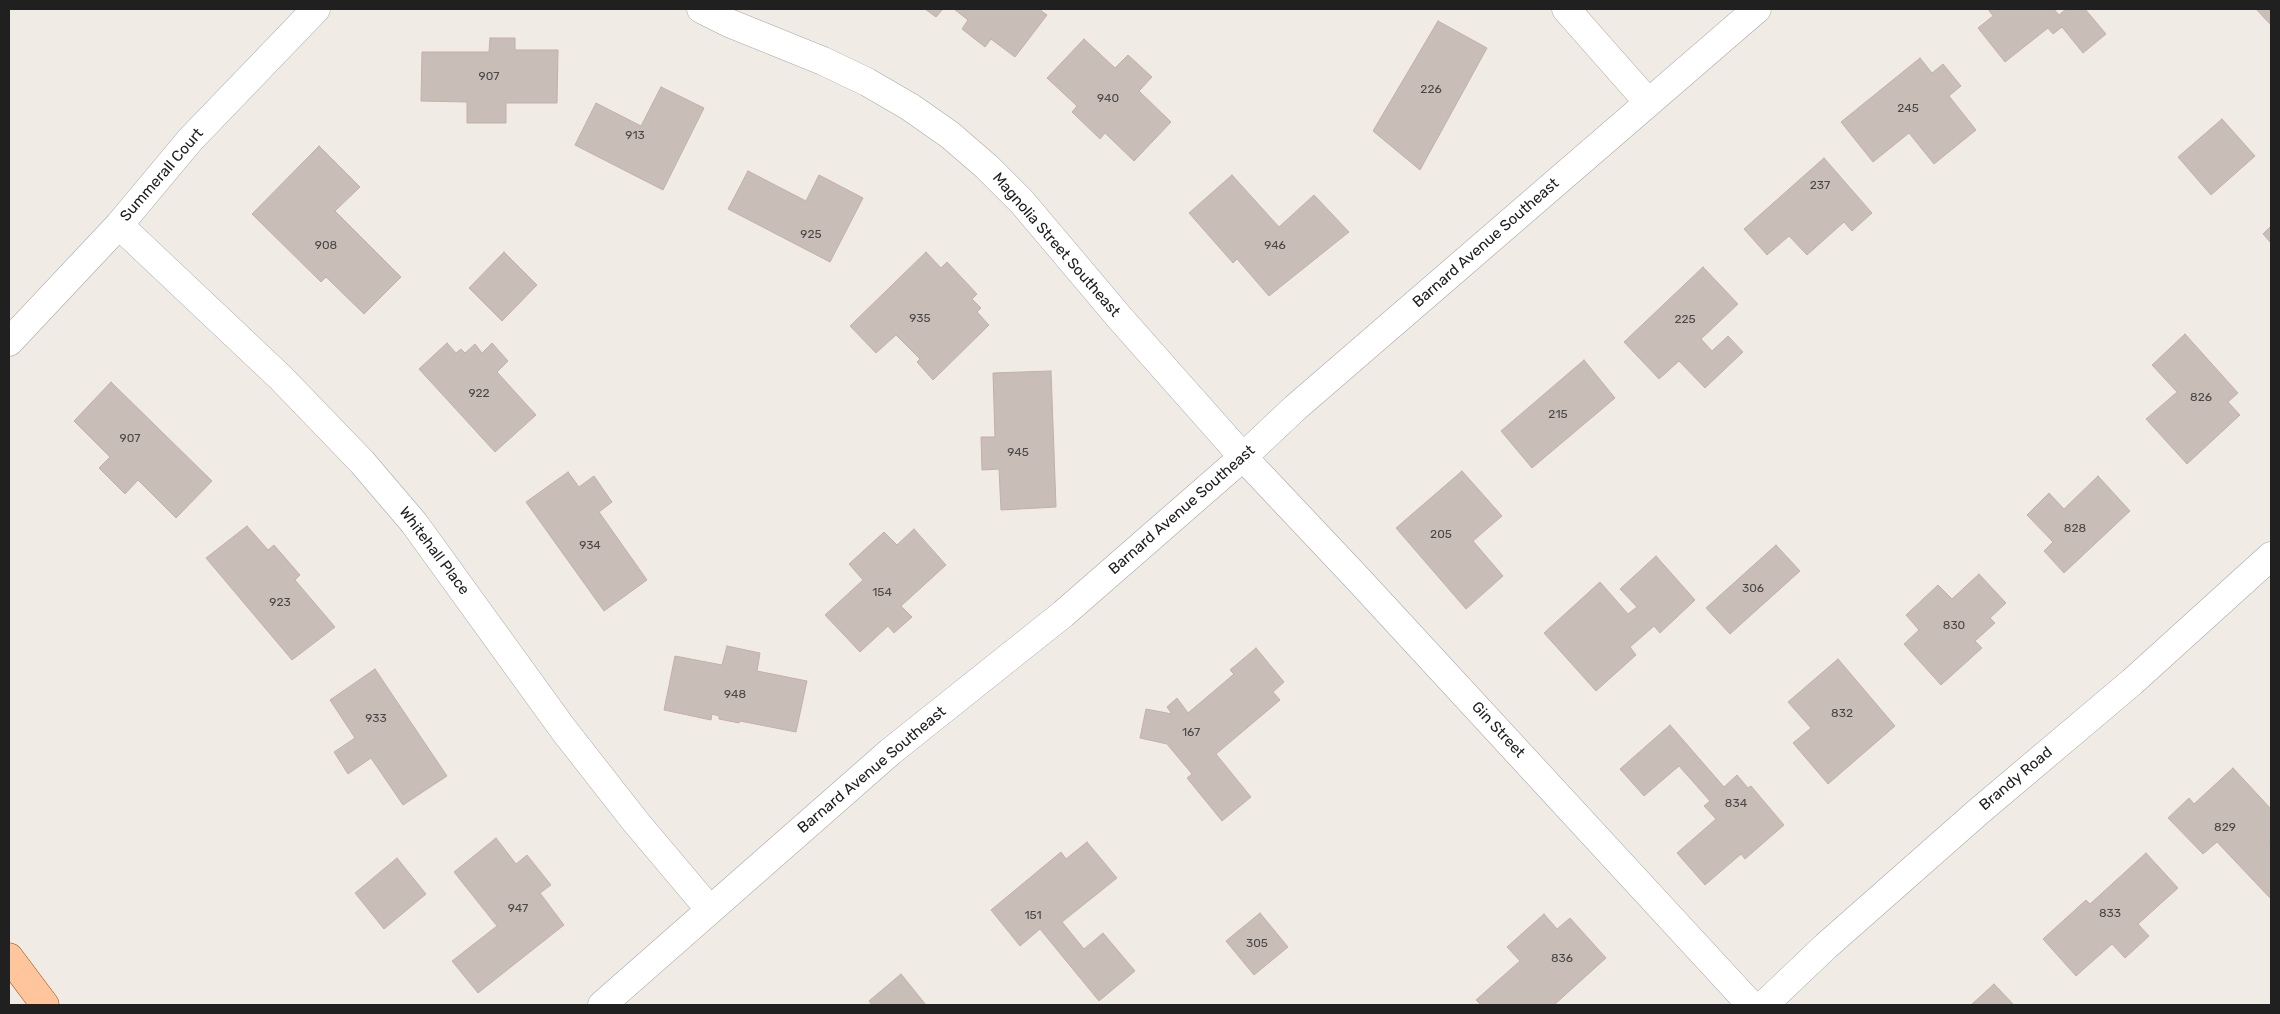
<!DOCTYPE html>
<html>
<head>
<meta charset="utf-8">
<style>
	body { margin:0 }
	#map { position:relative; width:2280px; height:1014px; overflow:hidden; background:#f1ebe5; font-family:Rubik,sans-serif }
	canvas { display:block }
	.frame { position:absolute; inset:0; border:10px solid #202020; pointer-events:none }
</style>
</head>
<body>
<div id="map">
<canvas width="2280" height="1014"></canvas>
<div class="frame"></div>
</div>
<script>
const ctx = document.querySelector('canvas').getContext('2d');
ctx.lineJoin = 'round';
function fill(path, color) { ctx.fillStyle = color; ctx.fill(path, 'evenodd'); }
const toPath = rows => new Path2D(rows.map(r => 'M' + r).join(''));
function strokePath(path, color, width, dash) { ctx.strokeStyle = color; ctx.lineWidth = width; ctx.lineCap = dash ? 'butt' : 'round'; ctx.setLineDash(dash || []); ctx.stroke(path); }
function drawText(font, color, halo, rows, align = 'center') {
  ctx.font = font + ' Rubik,sans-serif'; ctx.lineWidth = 4; ctx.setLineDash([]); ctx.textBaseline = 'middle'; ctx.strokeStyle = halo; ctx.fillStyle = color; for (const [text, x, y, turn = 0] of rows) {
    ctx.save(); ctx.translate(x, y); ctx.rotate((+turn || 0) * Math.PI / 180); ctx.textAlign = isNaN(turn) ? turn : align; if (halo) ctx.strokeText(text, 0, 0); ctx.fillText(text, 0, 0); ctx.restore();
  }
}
const building = toPath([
	[925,9,943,9,936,17,925,9],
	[954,9,1039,9,1047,15,1015,57,991,39,985,47,962,29,968,20,954,9],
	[1988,9,2054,9,2059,15,2066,9,2085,9,2106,34,2083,53,2062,27,2053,34,2048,28,2005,62,1978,28,1993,16,1988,9],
	[2256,9,2271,9,2271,23,2270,24,2256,9],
	[1438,21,1487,48,1420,170,1373,131,1438,21],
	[490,38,515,38,515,50,558,50,557,103,506,103,506,123,467,123,467,102,421,101,422,52,489,52,490,38],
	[1084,39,1115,68,1128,55,1152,77,1139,91,1171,122,1134,161,1105,133,1100,139,1072,112,1077,106,1047,78,1084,39],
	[1920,58,1932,73,1943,64,1961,86,1949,96,1976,130,1934,164,1909,133,1873,162,1841,122,1920,58],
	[661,87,704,108,663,190,575,145,596,103,641,126,661,87],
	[2222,119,2255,156,2211,195,2178,157,2222,119],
	[319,146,360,187,335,211,401,277,364,314,326,277,321,282,252,214,319,146],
	[1824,158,1872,213,1852,231,1844,222,1807,255,1789,236,1767,255,1744,229,1824,158],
	[748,171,806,201,819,175,863,198,830,262,728,209,748,171],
	[1232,175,1279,227,1314,195,1349,232,1269,296,1237,259,1233,263,1189,213,1232,175],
	[2271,226,2271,243,2263,234,2271,226],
	[504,252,537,285,502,321,469,288,504,252],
	[926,252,941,268,947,262,977,294,972,299,981,308,977,312,989,325,933,380,917,362,920,359,896,335,876,353,850,326,926,252],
	[1703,267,1738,304,1701,339,1712,351,1728,336,1743,352,1705,388,1679,361,1659,379,1624,342,1703,267],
	[2185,334,2238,393,2228,402,2240,415,2187,464,2146,419,2177,392,2152,365,2185,334],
	[447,343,456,353,461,349,465,353,475,344,482,353,492,343,508,361,497,372,536,415,495,452,419,369,447,343],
	[1584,360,1615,398,1532,468,1501,431,1584,360],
	[1051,371,1056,507,1001,510,999,469,982,470,981,437,995,437,993,373,1051,371],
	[111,382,212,481,176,518,138,480,125,494,99,468,110,457,74,421,111,382],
	[1462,471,1502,516,1473,541,1503,576,1466,609,1396,528,1462,471],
	[568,472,579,487,594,476,612,502,599,512,647,580,604,611,526,502,568,472],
	[2098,476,2130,511,2064,573,2044,551,2053,542,2027,515,2049,493,2064,509,2098,476],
	[247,526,268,550,274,545,300,575,295,580,335,627,292,660,206,558,247,526],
	[914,529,946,565,901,606,912,617,894,633,888,626,860,652,825,615,863,580,849,564,884,532,897,545,914,529],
	[1776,545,1800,571,1730,634,1706,608,1776,545],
	[1656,556,1695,600,1660,633,1654,626,1630,647,1636,655,1596,691,1544,633,1600,582,1628,614,1637,607,1620,589,1656,556],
	[1979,574,2006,603,1990,618,1995,623,1975,641,1982,648,1941,685,1904,644,1919,630,1906,615,1938,585,1952,599,1979,574],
	[727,646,760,653,757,671,807,681,796,732,740,721,739,723,719,719,719,716,712,714,711,720,664,710,675,656,722,665,727,646],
	[1256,648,1284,682,1273,692,1280,700,1216,754,1251,797,1222,821,1187,778,1192,774,1167,744,1140,738,1146,709,1172,714,1167,707,1177,698,1188,713,1234,674,1230,670,1256,648],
	[1838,659,1895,726,1828,784,1793,743,1811,728,1788,702,1838,659],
	[375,669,447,776,403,805,371,758,348,774,334,752,355,738,330,700,375,669],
	[1670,725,1724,787,1737,775,1748,788,1751,786,1784,825,1745,859,1741,854,1705,885,1677,853,1716,819,1704,806,1710,801,1679,766,1644,796,1620,769,1670,725],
	[2233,768,2271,809,2271,839,2269,842,2271,845,2271,899,2217,842,2203,854,2168,818,2189,798,2194,804,2233,768],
	[496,838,516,864,527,855,551,885,540,893,564,925,478,993,452,961,497,926,454,872,496,838],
	[1087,842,1117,878,1062,922,1084,949,1103,933,1135,971,1099,1001,1040,929,1020,946,991,910,1061,852,1066,859,1087,842],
	[2146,853,2178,888,2138,924,2149,936,2125,958,2112,944,2076,976,2043,939,2086,900,2090,904,2146,853],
	[397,858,426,894,384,929,355,893,397,858],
	[1260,913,1288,947,1254,975,1226,941,1260,913],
	[1544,914,1557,929,1570,918,1606,958,1554,1005,1481,1005,1476,1000,1520,961,1507,947,1544,914],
	[901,974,926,1005,872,1005,869,1001,901,974],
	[1994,984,2014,1005,1971,1005,1994,984]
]);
const minor = toPath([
	[701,9,729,23,823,61,867,82,910,107,950,135,987,167,1022,202,1119,317,1243,457,1358,579,1751,1005],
	[1566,9,1648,102],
	[119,225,281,378,362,462,414,523,563,729,635,821,710,910],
	[9,342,119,225,190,140,316,9],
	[602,1005,890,752,1063,614,1243,457,1295,408,1757,9],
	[1764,1005,1826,946,1978,812,2132,682,2271,556]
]);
const major = toPath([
	[9,957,45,1005]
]);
const numberNames = [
	["907",489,77],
	["226",1431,90],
	["940",1108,99],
	["245",1908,109],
	["913",635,136],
	["237",1820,186],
	["925",811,235],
	["908",326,246],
	["946",1275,246],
	["935",920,319],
	["225",1685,320],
	["922",479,394],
	["826",2201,398],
	["215",1558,415],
	["907",130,439],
	["945",1018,453],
	["828",2075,529],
	["205",1441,535],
	["934",590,546],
	["306",1753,589],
	["154",882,593],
	["923",280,603],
	["830",1954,626],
	["948",735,695],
	["832",1842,714],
	["933",376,719],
	["167",1191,733],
	["834",1736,804],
	["829",2225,828],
	["947",518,909],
	["833",2110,914],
	["151",1033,916],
	["305",1257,944],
	["836",1562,959]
];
const streetNames = [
	["Summerall Court",162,175,-49],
	["Barnard Avenue Southeast",1486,243,-41],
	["Magnolia Street Southeast",1056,245,49],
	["Barnard Avenue Southeast",1182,510,-41],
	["Whitehall Place",434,551,53],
	["Gin Street",1498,730,47],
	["Barnard Avenue Southeast",872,770,-40],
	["Brandy Road",2016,779,-40]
];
fill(building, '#c9bdb8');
strokePath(building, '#c4afa7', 1);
strokePath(minor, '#a7a7a7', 29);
strokePath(major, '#9b4f00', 29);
strokePath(minor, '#fff', 28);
strokePath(major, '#ffc59c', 28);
drawText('12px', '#4a4746', null, numberNames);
drawText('15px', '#202020', '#fff', streetNames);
</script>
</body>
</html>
